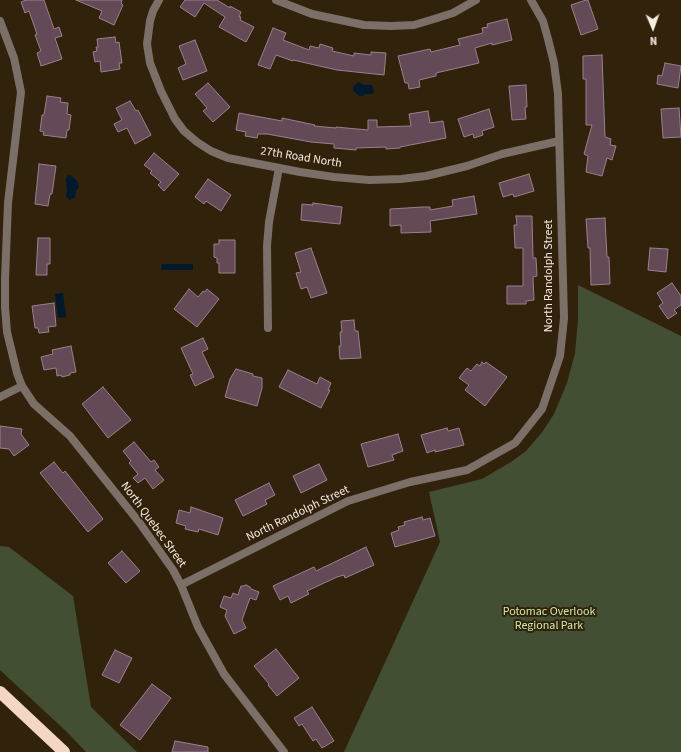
<!DOCTYPE html>
<html>
<head>
<meta charset="utf-8">
<style>
	body { margin:0 }
	#map { position:relative; width:681px; height:752px; overflow:hidden; background:#31220c; font-family:"Source Sans 3",sans-serif }
	canvas { display:block }
	.north { position:absolute; left:633px; top:8px; width:40px; height:40px; -webkit-text-stroke:3px #31220c; paint-order:stroke; rotate:178deg; font-size:11px; font-weight:700; line-height:16px; text-align:center; color:#f6ecdf }
	.north::after { content:''; display:block; margin:auto; width:14px; height:18px; background:#f6ecdf; clip-path:polygon(50% 0,100% 100%,50% 72%,0 100%) }
</style>
</head>
<body>
<div id="map">
<canvas width="681" height="752"></canvas>
<div class="north">N</div>
</div>
<script>
const ctx = document.querySelector('canvas').getContext('2d');
ctx.lineJoin = 'round';
function fill(path, color) { ctx.fillStyle = color; ctx.fill(path, 'evenodd'); }
const toPath = rows => new Path2D(rows.map(r => 'M' + r).join(''));
function strokePath(path, color, width, dash) { ctx.strokeStyle = color; ctx.lineWidth = width; ctx.lineCap = dash ? 'butt' : 'round'; ctx.setLineDash(dash || []); ctx.stroke(path); }
function drawText(font, color, halo, rows, align = 'center') {
  ctx.font = font + ' "Source Sans 3",sans-serif'; ctx.lineWidth = 4; ctx.setLineDash([]); ctx.textBaseline = 'middle'; ctx.strokeStyle = halo; ctx.fillStyle = color; for (const [text, x, y, turn = 0] of rows) {
    ctx.save(); ctx.translate(x, y); ctx.rotate((+turn || 0) * Math.PI / 180); ctx.textAlign = isNaN(turn) ? turn : align; if (halo) ctx.strokeText(text, 0, 0); ctx.fillText(text, 0, 0); ctx.restore();
  }
}
const green = toPath([
	[578,285,681,336,681,752,344,752,440,542,429,492,482,479,511,462,526,451,543,431,554,414,567,383,575,353,578,320],
	[0,546,9,547,73,596,91,707,137,752,86,752,67,732,0,670]
]);
const water = toPath([
	[358,82,364,85,371,85,373,87,374,92,372,94,365,94,362,96,358,95,353,90,353,87],
	[68,175,72,176,77,181,79,187,76,191,75,197,70,200,66,197,67,191,66,179],
	[162,264,193,264,193,270,161,270],
	[63,293,66,317,58,318,55,294]
]);
const building = toPath([
	[26,0,44,0,54,29,59,27,62,36,55,38,62,59,41,66,37,53,41,51,35,35,37,34,29,11,25,13,21,2,26,0],
	[76,0,122,0,121,3,123,5,114,25,99,18,102,11,76,0],
	[185,0,217,0,230,8,230,6,241,12,239,17,241,17,240,20,254,27,246,42,219,27,225,17,204,3,195,17,180,7,185,0],
	[586,0,588,0,598,29,581,35,571,5,586,0],
	[507,19,512,40,492,45,492,43,475,48,479,63,436,73,436,76,419,80,420,87,409,89,408,83,405,83,398,56,430,49,431,52,460,45,458,39,483,33,482,28,488,27,487,24,507,19],
	[273,28,286,33,283,40,309,50,310,46,319,48,320,44,333,48,332,51,354,56,354,53,371,55,371,52,386,53,384,75,337,70,293,60,293,61,276,55,270,69,258,65,273,28],
	[115,37,116,43,119,42,122,63,119,63,120,69,101,72,100,61,95,62,93,52,97,51,96,47,98,47,97,39,115,37],
	[195,40,207,71,183,80,178,68,186,64,179,46,195,40],
	[602,55,605,137,611,139,610,145,616,146,612,160,607,158,602,176,586,172,588,156,584,154,592,125,586,125,586,79,583,79,583,56,602,55],
	[665,63,681,66,678,88,657,84,658,75,662,76,665,63],
	[208,83,230,107,213,122,203,111,207,108,195,94,208,83],
	[526,85,527,107,525,107,526,119,512,120,509,86,526,85],
	[47,96,61,98,60,102,68,103,67,114,71,115,69,130,67,130,66,138,43,135,44,132,40,131,42,115,44,115,47,96],
	[130,101,136,111,138,110,151,135,135,144,127,128,118,132,114,124,122,120,116,108,130,101],
	[679,108,681,137,663,138,661,109,679,108],
	[489,109,494,127,482,131,483,135,474,138,473,134,464,137,458,119,489,109],
	[428,111,430,123,443,121,446,138,400,147,400,148,386,149,386,147,356,148,356,150,334,148,334,144,311,142,267,134,258,134,257,138,245,136,246,132,236,130,239,113,282,121,282,118,315,125,314,126,336,128,336,127,368,130,368,120,377,120,377,127,411,126,409,114,428,111],
	[154,153,179,174,164,191,158,185,161,182,150,173,152,171,144,165,154,153],
	[39,164,56,166,52,194,50,194,48,206,35,204,39,164],
	[529,174,534,191,514,197,513,194,503,197,499,183,529,174],
	[208,179,231,195,221,211,206,201,204,204,195,197,208,179],
	[474,196,477,214,430,221,431,232,401,233,401,225,390,226,390,209,423,207,430,207,430,210,453,206,452,200,474,196],
	[313,203,342,207,340,224,301,220,302,204,313,205,313,203],
	[516,216,532,216,533,258,536,258,537,276,533,277,534,300,526,301,526,304,507,304,507,286,523,286,523,248,515,248,514,225,517,225,516,216],
	[605,218,607,257,609,257,610,284,591,285,590,248,588,248,586,219,605,218],
	[38,238,50,238,50,264,47,264,47,275,36,275,38,238],
	[219,240,235,240,235,273,219,273,219,263,217,263,217,258,214,257,214,244,219,244,219,240],
	[311,248,327,293,311,298,307,287,301,289,296,273,301,272,295,253,311,248],
	[650,248,668,249,666,272,648,270,650,248],
	[672,283,681,296,681,305,674,310,677,313,668,319,659,306,663,303,657,293,672,283],
	[189,289,198,297,203,291,205,292,207,289,219,299,197,327,174,309,189,289],
	[54,303,56,326,48,327,49,332,39,333,38,328,35,328,32,306,54,303],
	[354,320,355,331,358,331,361,358,340,359,339,346,341,346,340,332,342,332,341,321,354,320],
	[203,338,208,349,202,352,214,377,195,386,190,375,193,374,181,348,203,338],
	[71,346,76,372,70,373,70,375,62,377,61,375,57,376,56,368,44,370,41,357,53,354,52,350,71,346],
	[482,362,484,364,486,362,507,377,485,406,465,390,469,385,459,378,467,368,471,371,477,364,480,366,482,362],
	[236,369,253,374,253,376,262,378,262,388,257,406,225,397,230,379,236,369],
	[288,370,317,384,320,377,331,383,328,390,330,390,321,408,279,387,288,370],
	[103,387,131,420,108,438,82,404,103,387],
	[0,426,22,429,21,434,29,445,14,456,9,449,0,448,0,426],
	[447,428,448,431,459,428,464,445,435,452,435,450,427,453,421,435,447,428],
	[398,434,403,451,392,455,394,460,368,467,361,444,398,434],
	[134,442,151,462,154,460,159,467,155,470,164,480,153,489,145,478,138,483,133,478,138,474,129,463,131,461,123,451,134,442],
	[54,462,63,473,65,471,103,519,88,532,40,473,54,462],
	[319,464,327,480,301,493,293,476,319,464],
	[269,483,275,495,265,500,267,504,243,516,235,500,269,483],
	[191,507,223,518,218,535,199,529,198,532,185,529,186,526,176,523,179,510,190,513,191,507],
	[422,517,423,520,430,518,435,536,395,547,391,533,399,530,398,527,405,525,404,522,422,517],
	[366,547,374,565,345,578,344,575,337,577,307,591,309,594,291,603,288,596,280,600,273,586,314,567,316,571,366,547],
	[122,551,140,571,126,583,108,563,122,551],
	[246,585,250,587,251,589,259,592,256,600,250,598,242,620,246,628,234,634,225,616,227,610,220,607,224,596,231,598,233,593,238,595,241,586,244,586,246,585],
	[276,649,299,678,277,696,268,685,269,684,254,666,276,649],
	[115,650,132,658,119,683,102,675,115,650],
	[152,684,171,698,140,740,120,725,152,684],
	[312,707,334,741,322,748,316,739,313,741,302,724,299,726,294,718,312,707],
	[175,741,208,747,208,752,172,752,175,741]
]);
const street = toPath([
	[159,0,153,11,150,21,147,44,150,63,161,91,175,119,184,131,197,142,211,151,228,158,300,172,334,177,369,180,401,179,426,176,467,166,502,154,559,141],
	[276,0,312,14,364,25,391,26,414,25,434,19,453,13,476,0],
	[0,21,14,58,21,92,8,203,5,279,5,307,7,332,17,373,22,386,34,404,70,436,139,522,173,570,181,585,198,627,224,674,284,752],
	[268,328,267,246,269,222,279,168],
	[0,397,22,386],
	[181,585,348,501,410,482,467,470,515,443,542,409,560,356,564,318,558,94,554,63,548,39,543,21,531,0]
]);
const highway = toPath([
	[0,692,64,752]
]);
const streetNames = [
	["27th Road North",301,158,9],
	["North Randolph Street",549,276,-90],
	["North Randolph Street",298,514,-26],
	["North Quebec Street",153,525,54]
];
const parkNames = [
	["Potomac Overlook",549,612],
	["Regional Park",549,626]
];
fill(green, '#434f33');
fill(water, '#00192c');
fill(building, '#644956');
strokePath(building, '#9d7f8d', 1);
strokePath(street, '#7b6f67', 8);
strokePath(highway, '#f4d6c4', 12);
drawText('12px', '#f6ecdf', '#31220c', streetNames);
drawText('12px', '#cceaa6', '#31220c', parkNames);
</script>
</body>
</html>
